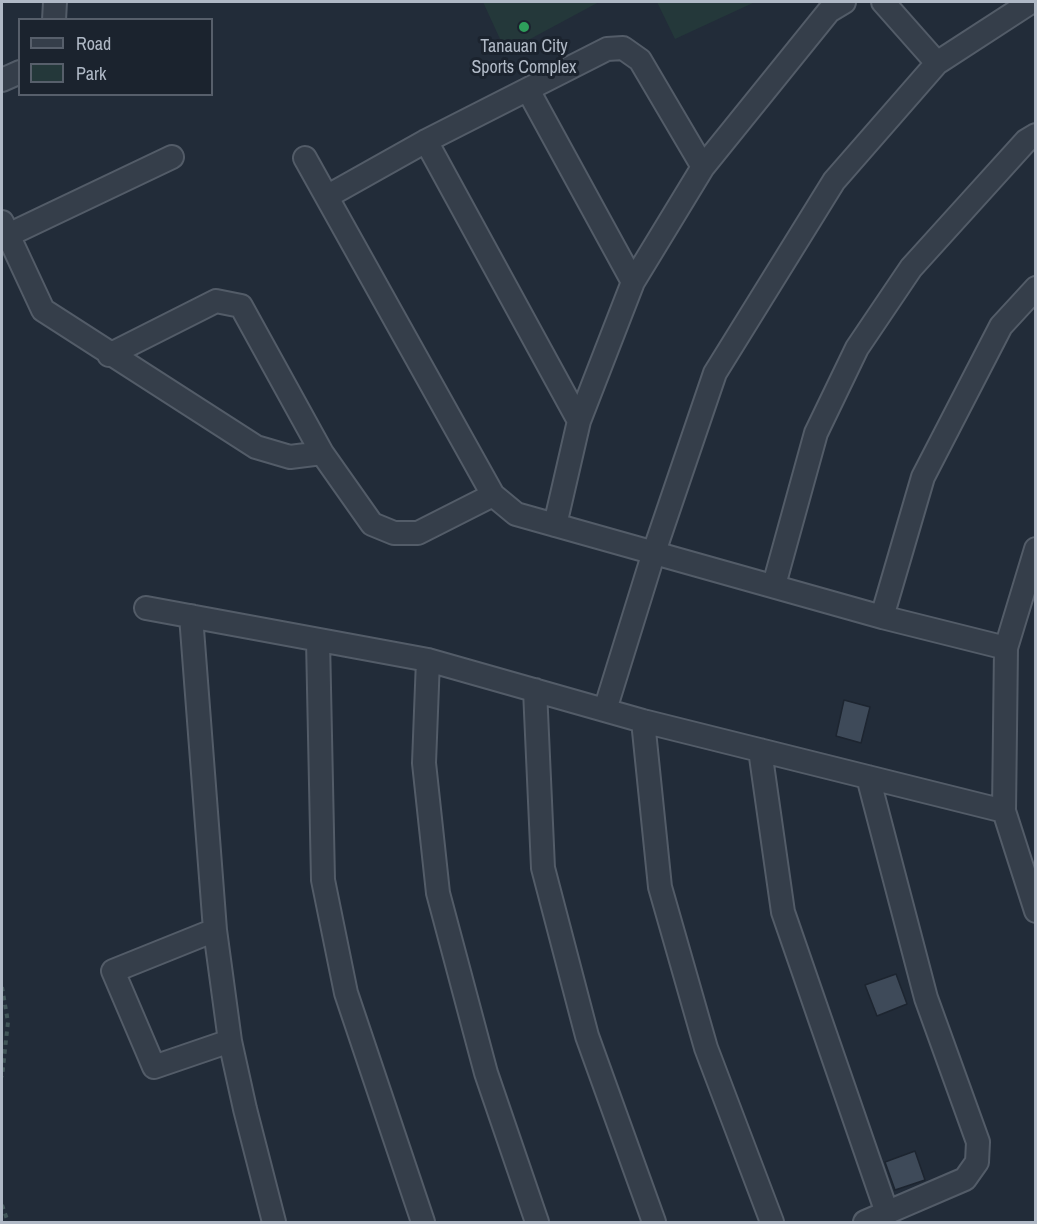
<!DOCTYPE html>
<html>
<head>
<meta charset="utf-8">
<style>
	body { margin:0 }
	#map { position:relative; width:1037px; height:1224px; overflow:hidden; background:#222c39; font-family:"Archivo Narrow",sans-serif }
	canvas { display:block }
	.frame { position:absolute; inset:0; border:3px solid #b0b9c6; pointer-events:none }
	.legend { position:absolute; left:18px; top:18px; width:195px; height:78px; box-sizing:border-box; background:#1b232e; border:2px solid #575f6b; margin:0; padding:8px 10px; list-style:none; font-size:18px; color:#b0b9c6 }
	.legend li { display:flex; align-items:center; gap:12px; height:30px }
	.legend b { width:30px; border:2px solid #575f6b }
</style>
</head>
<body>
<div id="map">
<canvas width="1037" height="1224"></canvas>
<div class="frame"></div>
<ul class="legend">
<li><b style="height:8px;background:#353e4a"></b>Road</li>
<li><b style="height:16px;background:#24383a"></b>Park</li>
</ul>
</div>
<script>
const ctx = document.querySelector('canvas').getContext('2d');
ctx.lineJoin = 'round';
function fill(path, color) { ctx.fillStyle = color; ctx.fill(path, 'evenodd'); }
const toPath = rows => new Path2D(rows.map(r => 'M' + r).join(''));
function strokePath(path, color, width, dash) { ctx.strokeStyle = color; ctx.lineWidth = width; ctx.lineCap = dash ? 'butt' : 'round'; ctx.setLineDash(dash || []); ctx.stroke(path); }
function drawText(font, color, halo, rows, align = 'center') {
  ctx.font = font + ' "Archivo Narrow",sans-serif'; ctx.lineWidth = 6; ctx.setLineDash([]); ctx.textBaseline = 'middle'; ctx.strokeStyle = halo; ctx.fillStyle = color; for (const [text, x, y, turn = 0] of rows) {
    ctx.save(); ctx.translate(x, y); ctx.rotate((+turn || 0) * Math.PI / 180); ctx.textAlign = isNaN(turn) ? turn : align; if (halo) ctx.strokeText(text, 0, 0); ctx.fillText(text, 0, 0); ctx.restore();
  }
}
const green = toPath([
	[483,2,599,2,506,52],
	[657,2,755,2,675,39]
]);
const building = toPath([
	[844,700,870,707,861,743,836,736,844,700],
	[896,974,907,1004,877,1016,865,985,896,974],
	[915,1151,925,1180,895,1190,885,1162,915,1151]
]);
const path = toPath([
	[2,987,8,1022,2,1077],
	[2,1205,8,1222]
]);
const minor = toPath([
	[883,2,937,63],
	[54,20,55,2],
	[2,80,20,72],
	[528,90,633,282],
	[426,141,579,421],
	[305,158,493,495,516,514,882,617,1006,648],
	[328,196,426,141,607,49,623,48,640,60,703,167],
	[2,222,43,310,256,447,290,457,322,453],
	[2,238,172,157],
	[109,355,216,301,241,306,322,453,372,524,394,533,418,533,493,495],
	[555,525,579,421,633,282,703,167,829,11,844,2],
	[1036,549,1006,648,1004,811,1036,911],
	[774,585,816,433,857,348,911,268,1026,141,1036,135],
	[146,608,428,660,643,721,1004,811],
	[191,616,215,930,230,1041,245,1109,274,1222],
	[882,617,923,477,1001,326,1036,288],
	[318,640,323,880,346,993,423,1222],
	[428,660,424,763,438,893,486,1073,537,1222],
	[535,690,543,868,587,1036,654,1222],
	[605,710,654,552,715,373,834,181,937,63,1031,2],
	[643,721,660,887,706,1048,772,1222],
	[760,750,783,912,887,1213],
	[215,930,113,971,154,1067,230,1041],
	[865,1222,965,1179,977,1162,978,1142,926,998,868,777]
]);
const markers = [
	[524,27,6,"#2e9e5b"]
];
const poiNames = [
	["Tanauan City",524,47],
	["Sports Complex",524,68]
];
fill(green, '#24383a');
fill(building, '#3e4a59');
strokePath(building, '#1d2530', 1.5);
strokePath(minor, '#535c68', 26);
strokePath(path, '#415558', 4, [4.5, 4.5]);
strokePath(minor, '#353e4a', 22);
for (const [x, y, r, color] of markers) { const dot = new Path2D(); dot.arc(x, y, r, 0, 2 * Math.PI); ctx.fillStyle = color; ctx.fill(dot); strokePath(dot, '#1b232e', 2); }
drawText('18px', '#b0b9c6', '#1b232e', poiNames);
</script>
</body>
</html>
